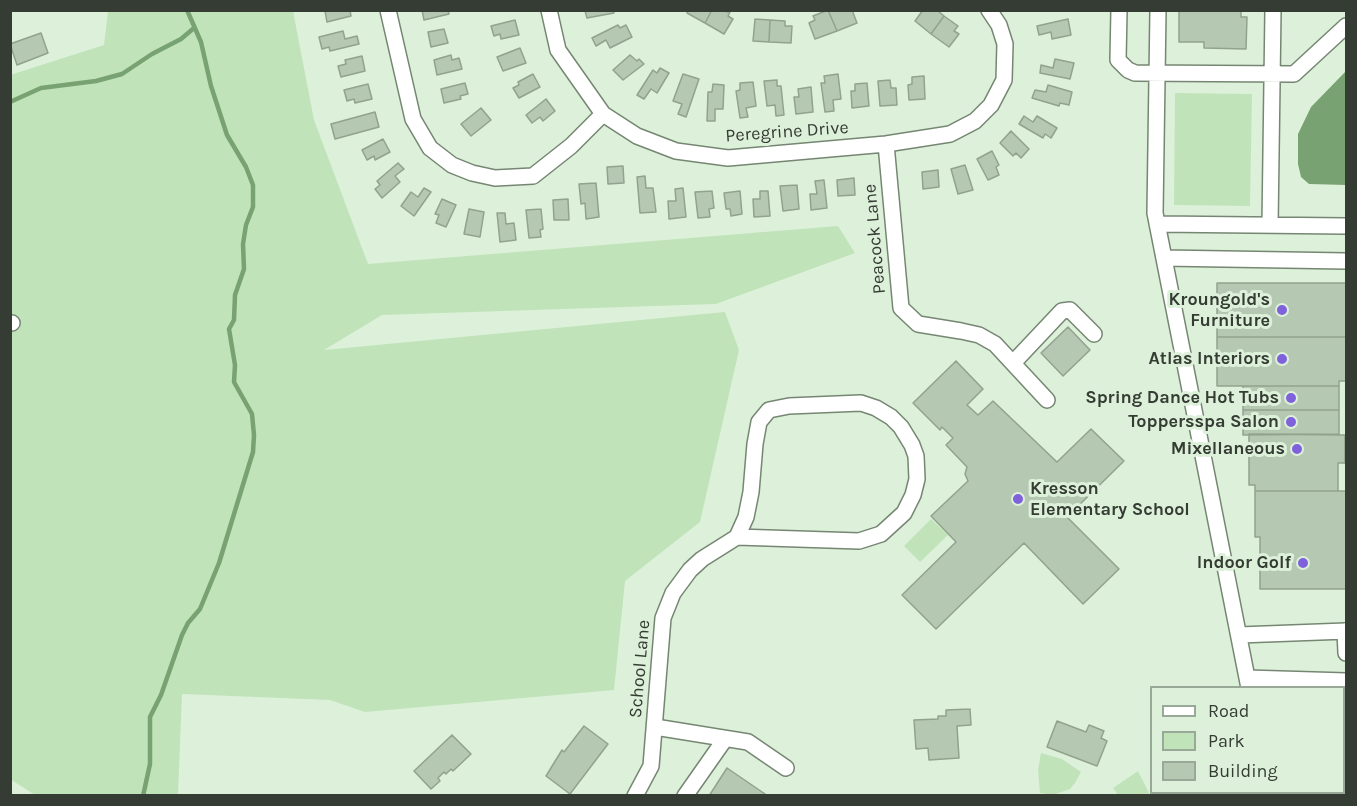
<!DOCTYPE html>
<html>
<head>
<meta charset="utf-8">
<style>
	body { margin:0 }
	#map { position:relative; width:1357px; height:806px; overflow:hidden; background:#ddf1da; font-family:Karla,sans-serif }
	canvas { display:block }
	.frame { position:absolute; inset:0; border:12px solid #343c33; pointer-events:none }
	.legend { position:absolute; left:1150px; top:686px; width:195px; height:108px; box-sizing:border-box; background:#ddf1da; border:2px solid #99a997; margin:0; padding:8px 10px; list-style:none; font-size:18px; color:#343c33 }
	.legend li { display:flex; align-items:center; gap:12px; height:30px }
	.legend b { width:30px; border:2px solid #99a997 }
</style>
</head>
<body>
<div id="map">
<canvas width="1357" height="806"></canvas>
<div class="frame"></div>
<ul class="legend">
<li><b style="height:8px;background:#fff"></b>Road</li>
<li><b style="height:16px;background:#c0e3ba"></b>Park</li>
<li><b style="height:16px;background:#b5c8b2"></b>Building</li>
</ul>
</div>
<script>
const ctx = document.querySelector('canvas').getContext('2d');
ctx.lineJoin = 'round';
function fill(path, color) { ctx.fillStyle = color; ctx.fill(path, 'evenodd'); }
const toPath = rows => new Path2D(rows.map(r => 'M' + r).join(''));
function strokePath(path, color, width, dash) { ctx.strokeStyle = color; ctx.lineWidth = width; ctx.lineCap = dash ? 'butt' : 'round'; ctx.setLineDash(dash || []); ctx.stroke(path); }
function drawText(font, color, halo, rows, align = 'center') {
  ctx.font = font + ' Karla,sans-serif'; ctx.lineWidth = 6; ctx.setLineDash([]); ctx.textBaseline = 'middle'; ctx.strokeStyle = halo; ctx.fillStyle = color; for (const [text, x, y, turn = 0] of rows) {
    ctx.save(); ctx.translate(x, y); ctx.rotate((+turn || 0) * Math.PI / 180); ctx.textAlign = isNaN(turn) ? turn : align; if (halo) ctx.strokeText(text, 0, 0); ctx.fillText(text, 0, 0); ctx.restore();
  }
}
const green = toPath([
	[108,11,293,11,314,120,368,264,838,226,855,253,716,304,382,315,324,350,725,312,739,350,700,522,625,581,614,690,365,712,330,700,182,694,178,795,35,795,10,779,10,75,104,45],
	[1175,93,1252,94,1250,206,1174,205],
	[931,519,948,535,920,562,904,546],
	[1041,753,1062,759,1081,772,1075,783,1070,789,1053,795,1040,793,1038,770],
	[1138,771,1150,795,1118,795,1113,788]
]);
const water = toPath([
	[1346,71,1346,185,1309,184,1301,177,1298,164,1298,134,1311,107]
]);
const stream = toPath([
	[10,102,41,88,96,81,122,74,152,54,181,39,194,28],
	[143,796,150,764,150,717,161,695,182,635,188,623,200,609,219,563,253,452,254,435,252,414,234,382,235,365,229,329,234,320,235,295,244,269,243,244,246,225,253,207,253,185,246,167,227,135,211,86,201,42,187,10]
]);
const building = toPath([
	[350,10,351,16,327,22,325,11,350,10],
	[422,10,448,10,449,14,424,20,422,10],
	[613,10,614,13,587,18,585,11,613,10],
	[688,10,712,10,705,23,687,13,688,10],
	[712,10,730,12,728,16,733,19,724,34,705,23,712,10],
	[828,10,852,10,857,23,837,31,828,10],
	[828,10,837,31,815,39,809,23,815,20,813,16,828,10],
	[923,10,937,10,944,16,931,34,915,21,923,10],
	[1179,10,1241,10,1241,17,1247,17,1246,49,1204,48,1204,42,1179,42,1179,10],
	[944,16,958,26,954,31,959,34,949,47,931,34,944,16],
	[755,19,770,20,769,42,753,41,755,19],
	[1068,19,1071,35,1052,39,1051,32,1039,35,1037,26,1068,19],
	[515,20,519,35,501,39,500,34,494,36,491,26,515,20],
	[770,20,785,21,785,26,792,26,791,43,769,42,770,20],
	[618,25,620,28,626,25,632,37,610,48,606,40,596,46,592,38,618,25],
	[444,29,448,43,431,47,428,32,444,29],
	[343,31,345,39,357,36,359,44,330,51,329,47,322,49,319,37,343,31],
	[41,33,48,53,17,65,10,44,41,33],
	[520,48,526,63,503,71,497,57,520,48],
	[451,55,452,60,459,58,462,69,437,75,434,60,451,55],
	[630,55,637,61,639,59,644,64,623,80,613,70,630,55],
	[362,56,365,71,341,77,338,66,346,64,345,60,362,56],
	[1055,59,1074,63,1070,79,1040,73,1041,65,1053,68,1055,59],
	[660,68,669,73,657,93,651,89,644,99,637,95,653,70,657,73,660,68],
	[533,74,540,87,519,98,513,88,519,85,518,82,533,74],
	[683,74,699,79,686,117,678,114,682,104,673,101,683,74],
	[838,74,841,99,833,100,834,111,825,112,821,83,825,83,824,76,838,74],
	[924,76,925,99,909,100,908,85,912,84,912,77,924,76],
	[777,80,777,86,781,86,784,115,776,116,775,105,767,106,764,81,777,80],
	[890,80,891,88,896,88,897,105,880,106,878,81,890,80],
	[753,82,756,106,746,108,748,117,740,118,736,91,740,90,740,83,753,82],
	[465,83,468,94,460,96,461,99,444,103,441,89,465,83],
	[867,83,869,106,852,108,851,91,855,91,855,84,867,83],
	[368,84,372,99,355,103,354,99,347,101,344,90,368,84],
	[713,84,724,85,723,109,715,109,715,121,707,121,708,92,712,92,713,84],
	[1048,85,1072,92,1069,105,1060,103,1059,106,1032,98,1035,90,1046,92,1048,85],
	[811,87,813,112,796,114,794,97,799,97,798,89,811,87],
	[546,99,555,111,543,121,540,117,532,123,526,115,546,99],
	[481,108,491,120,471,136,461,124,481,108],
	[375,112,379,127,335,139,331,124,375,112],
	[1024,116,1033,122,1037,116,1057,128,1051,138,1045,134,1043,138,1019,124,1024,116],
	[1011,131,1029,149,1021,158,1016,153,1013,156,1000,143,1011,131],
	[383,139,390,152,375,160,374,156,367,160,362,150,383,139],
	[992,151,999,165,996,167,999,175,988,180,977,159,992,151],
	[398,163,404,169,395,176,400,182,382,198,375,189,380,185,377,181,398,163],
	[965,165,973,190,958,194,951,169,965,165],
	[623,166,624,183,608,184,607,167,623,166],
	[938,170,939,187,923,189,922,172,938,170],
	[645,176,646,188,653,188,656,212,640,213,637,177,645,176],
	[854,178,855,195,838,196,837,180,854,178],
	[824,180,827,208,811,210,810,194,817,194,815,181,824,180],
	[596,183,599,217,586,219,585,203,581,204,579,184,596,183],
	[797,185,799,209,783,211,780,186,797,185],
	[424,188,431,192,414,216,401,206,411,192,418,197,424,188],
	[683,188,686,217,669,219,668,201,676,201,675,189,683,188],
	[712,191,714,208,709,209,710,217,698,218,695,192,712,191],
	[740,191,742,214,731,216,730,209,726,209,724,193,740,191],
	[760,191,768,191,770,216,754,217,753,199,760,199,760,191],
	[442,199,456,205,446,227,436,223,439,215,435,214,442,199],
	[568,199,569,220,554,220,553,200,568,199],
	[469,209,484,212,480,237,464,234,469,209],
	[541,209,543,229,540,230,541,237,529,238,526,210,541,209],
	[497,213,505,213,506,224,514,223,516,240,500,242,497,213],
	[1217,283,1346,283,1346,337,1217,337,1217,283],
	[1068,327,1090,350,1063,376,1041,353,1068,327],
	[1217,337,1346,337,1346,381,1339,381,1339,386,1217,386,1217,337],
	[956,361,983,389,967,405,978,415,993,401,1057,462,1091,429,1124,461,1067,517,1119,569,1083,604,1024,543,936,629,902,595,956,542,931,516,968,481,965,474,967,467,946,445,953,438,942,427,940,430,913,403,956,361],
	[1243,386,1339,386,1339,410,1243,410,1243,386],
	[1243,410,1339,410,1339,434,1243,435,1243,410],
	[1249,434,1345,435,1345,463,1338,463,1338,491,1255,491,1255,485,1249,485,1249,434],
	[1255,491,1346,491,1346,589,1260,589,1260,537,1255,537,1255,491],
	[970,709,971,725,957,726,959,758,929,760,928,748,916,749,914,720,938,719,938,716,946,716,946,710,970,709],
	[1057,721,1086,732,1089,725,1104,731,1101,738,1107,741,1097,766,1047,747,1057,721],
	[584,726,608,744,570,794,546,776,562,750,564,752,584,726],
	[452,735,471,754,453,771,451,769,446,774,444,772,438,778,440,781,431,789,414,771,452,735],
	[1344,742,1346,742,1346,796,1290,796,1290,792,1344,792,1344,742],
	[727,768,768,796,709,796,727,768]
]);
const minor = toPath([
	[388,10,413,119,430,148,452,165,472,173,495,178,533,176,571,146,603,114],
	[549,10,558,50,603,114,637,136,676,151,728,158,886,144,950,134,975,121,991,105,1004,80,1005,44,999,25,989,10],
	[1119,10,1118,60,1128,70,1135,73,1294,74,1346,26],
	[1158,10,1155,213,1249,688],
	[886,144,901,308,918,324,961,331,979,335,995,344,1047,400],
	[1157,224,1346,226],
	[1270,225,1273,10],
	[1164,258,1346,261],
	[10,323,12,323],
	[1013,363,1062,311,1070,310,1094,334],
	[861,403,876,408,891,417,901,427,912,445,916,456,917,479,913,495,904,513,881,534,859,541,737,537,746,517,751,492,755,444,759,422,769,410,789,406,861,403],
	[1345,631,1346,653],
	[1239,635,1346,631],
	[1247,678,1346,681],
	[1344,721,1346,721],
	[655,727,748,742,786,768],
	[1269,792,1270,796],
	[635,796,651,766,663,618,673,593,690,570,702,559,737,537],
	[685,796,725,739]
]);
const markers = [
	[1282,310,6,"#7f61dc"],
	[1282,359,6,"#7f61dc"],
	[1291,398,6,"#7f61dc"],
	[1291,422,6,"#7f61dc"],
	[1297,449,6,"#7f61dc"],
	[1018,499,6,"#7f61dc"],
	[1303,563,6,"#7f61dc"]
];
const streetNames = [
	["Peregrine Drive",787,132,-4],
	["Peacock Lane",875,239,-95],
	["School Lane",640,669,-85]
];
const poiNames = [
	["Kroungold's",1270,300],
	["Furniture",1270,321],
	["Atlas Interiors",1270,359],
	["Spring Dance Hot Tubs",1279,398],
	["Toppersspa Salon",1279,422],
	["Mixellaneous",1285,449],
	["Kresson",1030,489,"left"],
	["Elementary School",1030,510,"left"],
	["Indoor Golf",1291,563]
];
fill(green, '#c0e3ba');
fill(water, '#78a271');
strokePath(stream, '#78a271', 4.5);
fill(building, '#b5c8b2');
strokePath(building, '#91a28d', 1.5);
strokePath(minor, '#758772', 18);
strokePath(minor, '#fff', 15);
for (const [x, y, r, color] of markers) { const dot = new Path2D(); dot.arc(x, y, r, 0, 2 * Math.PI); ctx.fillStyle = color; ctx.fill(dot); strokePath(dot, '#ddf1da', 2); }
drawText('18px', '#343c33', '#ddf1da', streetNames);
drawText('bold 18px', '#343c33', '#ddf1da', poiNames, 'right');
</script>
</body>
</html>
